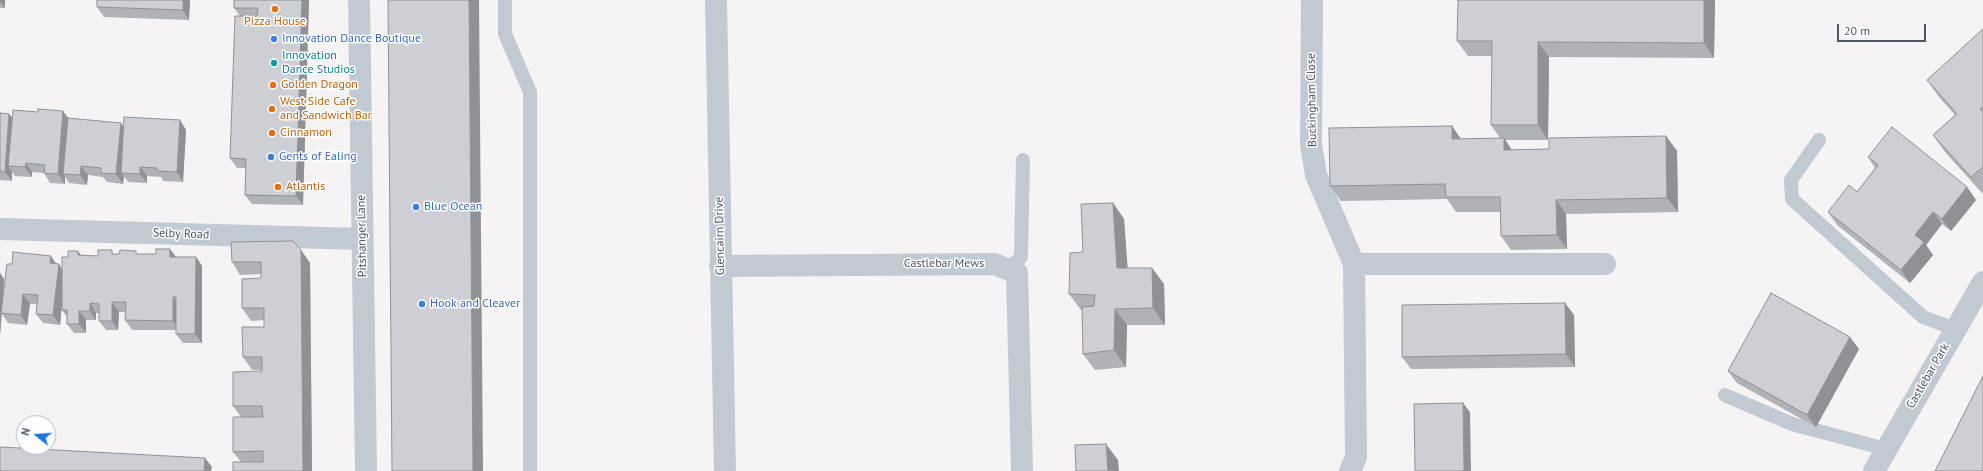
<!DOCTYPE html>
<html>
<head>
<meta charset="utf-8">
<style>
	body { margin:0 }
	#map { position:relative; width:1983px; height:471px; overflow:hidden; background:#f5f3f3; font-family:"PT Sans",sans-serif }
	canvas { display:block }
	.north { position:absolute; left:16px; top:415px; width:40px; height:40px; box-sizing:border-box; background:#fff; border:1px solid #b7bbc0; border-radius:50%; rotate:287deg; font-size:11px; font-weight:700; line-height:16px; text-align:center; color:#4a5661 }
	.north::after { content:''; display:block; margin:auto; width:14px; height:18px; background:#1a73e8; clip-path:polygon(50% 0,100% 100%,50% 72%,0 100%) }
	.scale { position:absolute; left:1837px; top:24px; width:89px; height:18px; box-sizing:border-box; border:2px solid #4a5661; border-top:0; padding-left:5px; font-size:12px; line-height:14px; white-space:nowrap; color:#4a5661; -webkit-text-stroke:3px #fff; paint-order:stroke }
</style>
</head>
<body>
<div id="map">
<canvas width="1983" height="471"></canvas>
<div class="north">N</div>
<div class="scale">20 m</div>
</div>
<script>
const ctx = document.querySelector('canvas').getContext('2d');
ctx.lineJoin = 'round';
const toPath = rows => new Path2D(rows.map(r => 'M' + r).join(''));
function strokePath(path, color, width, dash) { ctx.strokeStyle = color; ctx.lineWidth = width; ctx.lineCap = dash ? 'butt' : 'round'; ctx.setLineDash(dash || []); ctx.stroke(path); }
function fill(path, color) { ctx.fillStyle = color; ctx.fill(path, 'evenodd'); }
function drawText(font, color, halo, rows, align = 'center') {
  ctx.font = font + ' "PT Sans",sans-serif'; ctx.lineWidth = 3; ctx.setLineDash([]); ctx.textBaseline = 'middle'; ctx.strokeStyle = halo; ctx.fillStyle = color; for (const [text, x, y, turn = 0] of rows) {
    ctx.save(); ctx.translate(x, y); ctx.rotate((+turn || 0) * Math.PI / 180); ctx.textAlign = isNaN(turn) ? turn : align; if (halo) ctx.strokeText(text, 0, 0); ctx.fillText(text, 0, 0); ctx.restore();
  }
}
const service = toPath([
	[505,0,505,34,530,92,530,471],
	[1819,140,1791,180,1792,199,1923,317,1955,329],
	[1008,270,1021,257,1023,160],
	[1725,395,1792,424,1886,449]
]);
const minor = toPath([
	[716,0,725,471],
	[1312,0,1311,144,1316,175,1354,264,1356,457,1350,471],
	[0,229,362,239],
	[1354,264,1605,264],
	[720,266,994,264,1017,273,1022,471],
	[1874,471,1983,282]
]);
const tertiary = toPath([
	[359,0,366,471]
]);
const wall = toPath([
	[0,0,5,0,5,8,0,8],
	[190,0,189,20,104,17,97,7],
	[309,0,303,205,252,204,245,195,246,168,237,168,230,158,240,16,234,8],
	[1458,0,1715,0,1714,58,1549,57,1548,140,1505,140,1512,150,1549,149,1666,136,1677,151,1678,212,1566,214,1567,249,1511,250,1501,236,1500,212,1456,212,1447,199,1341,201,1330,186,1452,126,1461,139,1500,138,1491,125,1492,56,1468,56,1457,41],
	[1983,29,1983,194,1945,152,1933,135,1955,115,1939,97,1927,80],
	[63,111,68,118,124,127,180,120,186,130,183,182,163,181,161,177,147,176,147,183,128,182,124,176,123,184,107,182,103,177,88,175,87,185,69,183,65,177,65,184,50,183,44,173,32,172,32,177,15,176,12,172,12,181,0,180,0,113,9,114,12,117,38,112],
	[1868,157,1967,187,1976,200,1951,231,1942,224,1926,245,1933,255,1910,283,1837,225,1828,212,1857,192,1875,168],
	[1113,203,1124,219,1127,268,1152,268,1164,284,1165,325,1127,325,1126,367,1095,370,1083,354,1082,310,1081,310,1069,294,1083,252],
	[301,250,310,263,312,471,233,471,241,462,233,452,241,417,233,406,262,371,262,370,252,370,243,357,264,327,264,320,251,321,242,308,261,278,261,274,240,275,232,262],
	[114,254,138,254,175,257,196,257,202,266,202,343,183,343,176,334,176,330,132,330,125,320,125,312,119,312,118,330,106,330,99,321,99,313,96,313,96,320,86,320,86,333,74,333,67,324,67,317,62,310,62,303,60,325,43,323,36,314,37,304,30,304,27,325,8,323,2,314,0,335,0,273,4,279,3,302,57,264,62,270,82,255,98,256],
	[1565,303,1574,315,1575,367,1411,369,1402,357],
	[1859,349,1816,427,1737,383,1728,371]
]);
const shadedWall = toPath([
	[0,0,5,0,5,8,0,2],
	[183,0,190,0,189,20,183,10],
	[302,0,309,0,303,205,296,196],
	[469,0,479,0,483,471,473,471],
	[1704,0,1715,0,1714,58,1704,43],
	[1538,42,1549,57,1548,140,1538,125],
	[63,111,70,121,63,174,65,177,65,184,58,174],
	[9,114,16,123,8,166,12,172,12,181,5,172],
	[180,120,186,130,183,182,177,172],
	[121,123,128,132,121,173,124,176,123,184,116,174],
	[1452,126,1462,141,1452,139],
	[1666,136,1677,151,1678,212,1667,198],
	[1504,138,1514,153,1504,150],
	[26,163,32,172,32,177,25,167],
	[81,166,88,175,87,185,80,175],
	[140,167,147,176,147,183,140,174],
	[1967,187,1976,200,1951,231,1942,219],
	[1556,200,1566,214,1567,249,1557,235],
	[1113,203,1124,219,1129,285,1117,268],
	[1933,212,1942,224,1926,245,1933,255,1910,283,1901,270,1915,235],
	[170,249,177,258,170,257],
	[301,250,310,263,312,471,303,471],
	[78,251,85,260,78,255],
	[51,256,57,265,50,263],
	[196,257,202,266,202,343,195,334],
	[59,264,65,274,60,325,53,315],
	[1152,268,1164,284,1165,325,1153,308],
	[0,273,4,279,0,335],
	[23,294,30,304,27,325,21,315],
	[173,297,180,307,179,330,173,321],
	[112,302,119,312,118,330,112,321],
	[90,303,96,313,96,320,90,311],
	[1565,303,1574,315,1575,367,1566,354],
	[1115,309,1127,325,1126,367,1114,350],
	[79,311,86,320,86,333,79,324],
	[1850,337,1859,349,1816,427,1807,415],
	[1463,403,1470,412,1471,471,1464,471],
	[1106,444,1118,460,1119,471,1108,471],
	[205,458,212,467,211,471,204,471]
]);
const building = toPath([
	[97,0,183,0,183,10,97,7,97,0],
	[234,0,302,0,296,196,245,195,246,159,230,158,235,16,257,16,258,8,234,8,234,0],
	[388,0,469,0,473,471,392,471,388,0],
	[1458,0,1704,0,1704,43,1538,42,1538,125,1491,125,1492,41,1457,41,1458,0],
	[1983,29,1983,107,1980,109,1983,112,1983,167,1971,177,1933,135,1957,114,1927,80,1983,29],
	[38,109,63,111,58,174,44,173,45,165,26,163,25,167,8,166,13,110,38,112,38,109],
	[0,113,9,114,5,172,0,171,0,113],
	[124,117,180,120,177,172,157,171,157,168,140,167,140,174,121,173,124,117],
	[68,118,121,123,116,174,101,173,101,168,81,166,80,175,63,174,68,118],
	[1452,126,1452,139,1504,138,1504,150,1549,149,1549,138,1666,136,1667,198,1556,200,1557,235,1501,236,1500,197,1446,197,1445,184,1330,186,1329,128,1452,126],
	[1892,127,1967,187,1942,219,1933,212,1915,235,1924,242,1901,270,1828,212,1849,185,1857,192,1878,165,1868,157,1892,127],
	[1113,203,1117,268,1152,268,1153,308,1115,309,1114,350,1083,354,1082,307,1094,306,1095,295,1069,294,1070,253,1083,252,1081,204,1113,203],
	[293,241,301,250,303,471,233,471,233,462,263,462,263,451,233,452,233,417,263,417,262,406,233,406,233,372,262,371,262,357,243,357,242,327,264,327,264,308,242,308,242,279,261,278,261,262,232,262,231,242,293,241],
	[156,249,170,249,170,257,196,257,195,334,176,334,176,297,173,297,173,321,125,320,126,302,112,302,112,321,99,321,99,304,90,303,90,311,79,311,79,324,67,324,67,310,62,310,62,257,68,257,68,251,78,251,78,255,98,256,98,250,112,250,112,254,119,254,120,250,136,251,136,254,156,254,156,249],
	[13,252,51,256,50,263,59,264,53,315,36,314,38,295,23,294,21,315,1,313,7,264,12,264,13,252],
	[1771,293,1850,337,1807,415,1728,371,1771,293],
	[1565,303,1566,354,1402,357,1402,305,1565,303],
	[1983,376,1983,471,1935,471,1983,376],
	[1463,403,1464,471,1415,471,1414,404,1463,403],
	[1106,444,1108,471,1076,471,1075,445,1106,444],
	[0,447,205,458,204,471,0,471,0,447]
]);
const markers = [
	[275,9,4,"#e8710a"],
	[274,39,4,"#3f7fe0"],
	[274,63,4,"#0f9aa8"],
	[273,85,4,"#e8710a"],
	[272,109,4,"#e8710a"],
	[272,133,4,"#e8710a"],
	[271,157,4,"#3f7fe0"],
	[278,187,4,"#e8710a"],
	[416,207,4,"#3f7fe0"],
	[422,304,4,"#3f7fe0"]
];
const foodNames = [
	["Pizza House",275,22,"center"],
	["Golden Dragon",281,85],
	["West Side Cafe",280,102],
	["and Sandwich Bar",280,116],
	["Cinnamon",280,133],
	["Atlantis",286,187]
];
const shopNames = [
	["Innovation Dance Boutique",282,39],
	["Gents of Ealing",279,157],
	["Blue Ocean",424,207],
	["Hook and Cleaver",430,304]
];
const cultureNames = [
	["Innovation",282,56],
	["Dance Studios",282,70]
];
const streetNames = [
	["Buckingham Close",1312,100,-91],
	["Selby Road",181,234,2],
	["Pitshanger Lane",362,236,-91],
	["Glencairn Drive",720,236,-91],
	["Castlebar Mews",944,264],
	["Castlebar Park",1928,376,-60]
];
strokePath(service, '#c1cad2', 14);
strokePath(minor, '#c1cad2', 22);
strokePath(tertiary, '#c1cad2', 22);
fill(wall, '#b0b2b7');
fill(shadedWall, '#909195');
fill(building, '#cdcfd5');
strokePath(building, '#909195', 1);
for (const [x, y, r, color] of markers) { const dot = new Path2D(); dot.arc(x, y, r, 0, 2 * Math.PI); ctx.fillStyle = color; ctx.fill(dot); strokePath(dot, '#fff', 1.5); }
drawText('12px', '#c56008', '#fff', foodNames, 'left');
drawText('12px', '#366cbe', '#fff', shopNames, 'left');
drawText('12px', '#0d838f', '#fff', cultureNames, 'left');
drawText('12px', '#4a5661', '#fff', streetNames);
</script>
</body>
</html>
